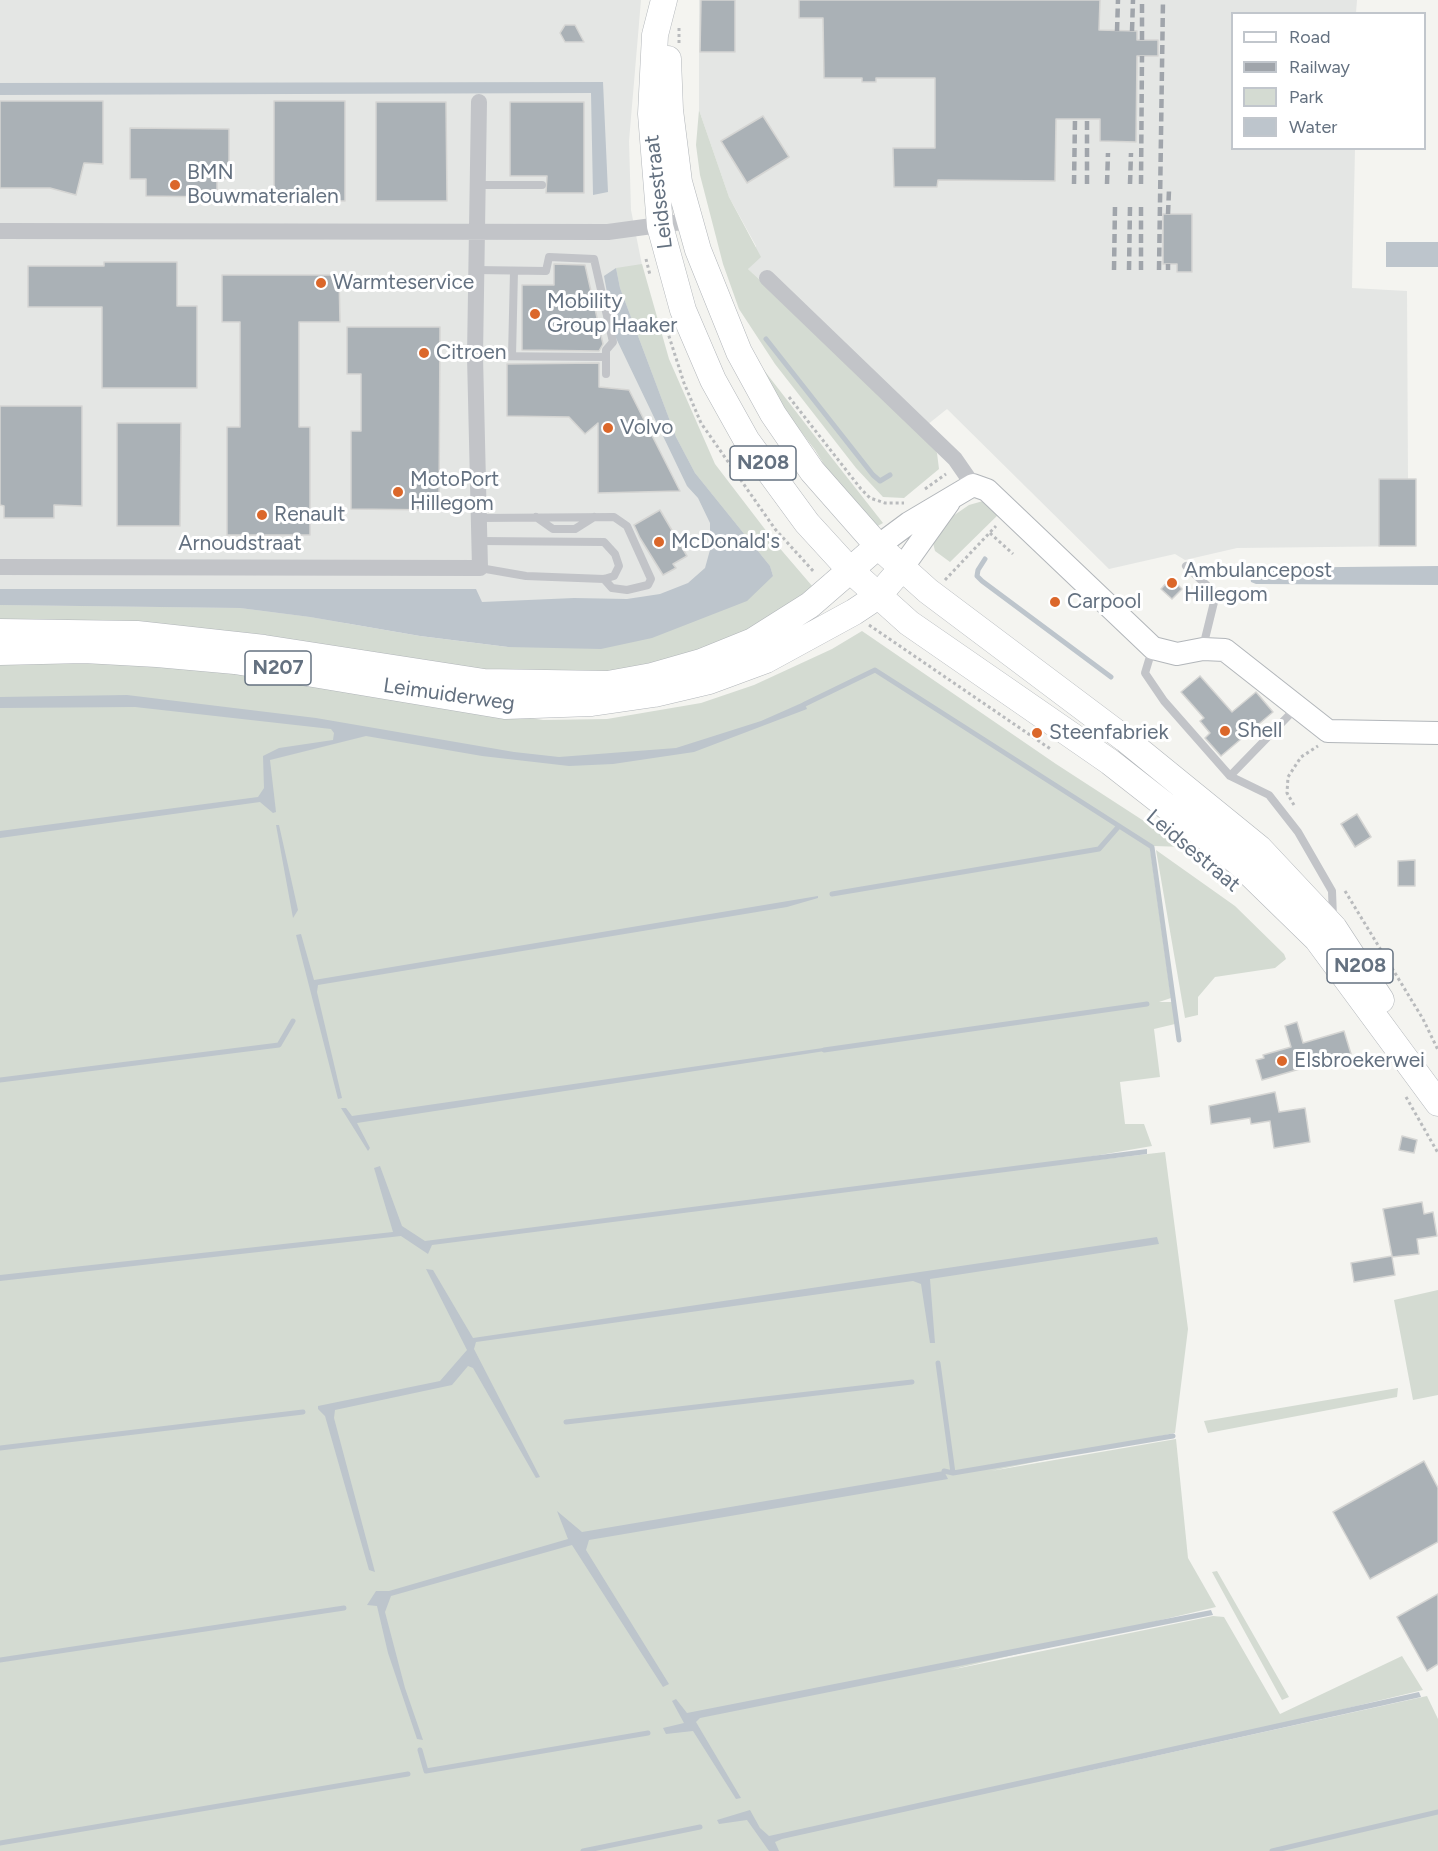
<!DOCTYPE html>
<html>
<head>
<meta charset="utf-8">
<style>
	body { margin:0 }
	#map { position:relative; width:1438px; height:1851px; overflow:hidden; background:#f4f4f0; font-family:Figtree,sans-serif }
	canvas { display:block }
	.legend { position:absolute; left:1231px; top:12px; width:195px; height:138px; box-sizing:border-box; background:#fff; border:2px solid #c1c6cc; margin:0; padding:8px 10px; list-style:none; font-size:18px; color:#647180 }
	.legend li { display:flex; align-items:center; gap:12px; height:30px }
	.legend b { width:30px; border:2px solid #c1c6cc }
</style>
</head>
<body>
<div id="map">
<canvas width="1438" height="1851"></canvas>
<ul class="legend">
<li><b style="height:8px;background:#fff"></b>Road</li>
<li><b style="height:8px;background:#a0a5ab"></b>Railway</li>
<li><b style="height:16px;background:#d4dbd2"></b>Park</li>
<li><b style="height:16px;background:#bdc5cc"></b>Water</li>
</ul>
</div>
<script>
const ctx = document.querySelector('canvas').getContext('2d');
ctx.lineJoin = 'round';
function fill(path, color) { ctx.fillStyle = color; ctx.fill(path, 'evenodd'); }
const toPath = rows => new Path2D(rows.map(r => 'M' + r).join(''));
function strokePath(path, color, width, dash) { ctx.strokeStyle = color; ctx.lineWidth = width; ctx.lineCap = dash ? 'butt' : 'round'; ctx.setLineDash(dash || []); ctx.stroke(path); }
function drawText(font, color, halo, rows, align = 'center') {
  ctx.font = font + ' Figtree,sans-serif'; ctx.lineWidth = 6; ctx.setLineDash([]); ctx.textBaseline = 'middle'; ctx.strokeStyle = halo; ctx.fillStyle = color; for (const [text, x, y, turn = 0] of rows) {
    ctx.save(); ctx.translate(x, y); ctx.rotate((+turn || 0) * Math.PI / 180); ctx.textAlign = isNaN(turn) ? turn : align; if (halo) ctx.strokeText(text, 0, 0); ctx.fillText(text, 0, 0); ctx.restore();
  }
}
const built = toPath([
	[0,0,641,0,629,141,631,210,655,330,697,444,789,583,698,635,0,611],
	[699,0,1357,0,1356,13,1232,14,1232,148,1355,149,1352,288,1407,291,1408,479,1416,479,1416,546,1237,548,1185,560,1175,554,1109,569,947,409,922,429,748,269,756,246,729,197,699,110]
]);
const green = toPath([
	[699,110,729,197,761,257,748,269,922,429,937,453,939,469,904,498,883,497,856,468,775,364,739,309,723,264,700,175,696,145],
	[642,264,669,359,715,464,777,545,813,587,796,604,706,653,563,680,0,628,0,605,240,608,310,617,420,636,508,647,773,576,770,566,695,473,676,437,620,288,616,268],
	[743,343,828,453,883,523,876,527,851,508,815,450,786,412],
	[983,501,1002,511,950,562,935,551,933,543,950,518,969,505],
	[862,631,1056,764,1184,847,1154,846,1127,831,1150,848,1171,998,1159,1002,1175,1002,1175,1024,1154,1029,1160,1077,1120,1082,1125,1124,1144,1124,1152,1146,1019,1169,1165,1152,1188,1329,1175,1433,991,1471,1176,1439,1188,1558,1216,1607,950,1670,1213,1616,1224,1617,1280,1714,1402,1656,1423,1690,1060,1777,1427,1696,1438,1719,1438,1851,0,1851,0,658,156,658,543,720,607,719,701,703,754,685,832,649],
	[1156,850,1235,906,1284,954,1286,959,1275,968,1215,977,1198,997,1198,1015,1185,1018],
	[1438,1290,1438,1395,1413,1400,1394,1300],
	[1398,1388,1397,1397,1208,1433,1204,1421],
	[1217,1571,1289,1697,1282,1700,1212,1572]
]);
const water = toPath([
	[603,82,608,192,593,195,591,93,0,95,0,83],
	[1386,242,1438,242,1438,267,1386,267],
	[616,268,620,288,676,437,695,473,770,566,773,576,747,601,652,638,601,649,508,647,420,636,310,617,240,608,0,605,0,589,476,589,482,602,574,598,627,599,660,594,688,583,705,568,710,550,710,523,698,498,687,486,615,336,604,276],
	[1438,566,1438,585,1256,584,1251,582,1249,568],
	[127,695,316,718,514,752,559,757,676,748,761,721,804,702,807,709,694,752,613,764,569,766,482,756,366,736,270,760,276,812,273,813,260,802,0,838,0,831,258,797,264,788,263,756,279,748,333,740,334,733,331,729,135,707,0,708,0,697],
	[276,825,279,825,298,910,293,918],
	[818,896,818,898,787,907,318,985,317,992,342,1098,338,1099,296,935,301,934,314,980],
	[823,1048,825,1051,357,1123,370,1148,368,1151,341,1108,346,1108,352,1116],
	[1147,1149,1147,1154,432,1245,428,1254,401,1236,0,1281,0,1275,393,1232,374,1168,380,1166,402,1226,425,1241],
	[1157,1237,1159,1244,930,1279,935,1343,930,1343,921,1284,913,1281,476,1342,474,1349,540,1477,536,1478,473,1368,468,1366,452,1385,335,1410,334,1418,375,1572,369,1570,325,1416,318,1409,318,1406,440,1381,467,1350,426,1269,433,1270,473,1338],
	[944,1471,948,1479,589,1540,586,1550,669,1684,663,1687,572,1545,391,1596,385,1612,405,1688,423,1740,417,1739,388,1653,377,1606,367,1605,376,1591,389,1591,568,1539,557,1511,582,1532],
	[1211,1610,1213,1615,700,1718,696,1722,741,1798,736,1799,693,1731,666,1734,663,1728,684,1723,672,1701,676,1699,687,1713],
	[1419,1692,1421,1697,782,1839,775,1842,779,1851,769,1851,747,1820,719,1824,717,1820,750,1810,760,1828,769,1836]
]);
const stream = toPath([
	[766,339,873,475,880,481,890,475],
	[985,559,978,570,977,576,982,581,1111,677],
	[805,704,875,670,1152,847,1179,1040],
	[832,894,1099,849,1119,826],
	[824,1050,1147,1004],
	[0,1080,279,1045,293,1021],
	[938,1363,953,1473],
	[566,1422,912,1382],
	[0,1448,303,1412],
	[944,1471,953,1473,1173,1436],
	[0,1660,344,1608],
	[420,1750,426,1771,648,1733],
	[0,1843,408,1774],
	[583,1851,700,1827],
	[1272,1851,1438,1812]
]);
const building = toPath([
	[701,0,735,0,735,52,700,52,701,0],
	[799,0,1100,0,1099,30,1137,31,1137,40,1158,40,1158,56,1137,56,1136,142,1100,141,1100,119,1056,119,1055,181,938,180,937,187,894,187,893,148,935,148,935,78,876,78,876,82,862,82,862,78,824,78,823,18,799,18,799,0],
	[565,25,575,25,584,42,565,42,560,33,565,25],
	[0,101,103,101,103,164,84,163,76,195,50,188,0,188,0,101],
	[274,101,345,101,345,201,274,201,274,101],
	[376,102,446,102,447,201,376,201,376,102],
	[510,102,584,102,584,193,546,193,547,176,510,176,510,102],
	[763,116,789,157,747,183,721,141,763,116],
	[130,128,229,129,229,179,217,179,217,197,146,196,146,179,130,179,130,128],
	[1163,214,1192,214,1192,272,1177,272,1177,264,1163,264,1163,214],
	[104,262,177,262,177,306,197,306,197,388,102,388,102,307,28,307,28,266,104,266,104,262],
	[554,264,585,265,603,344,599,351,522,350,522,285,554,285,554,264],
	[222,275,339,275,340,322,299,322,299,427,310,427,310,535,227,535,227,427,240,427,240,322,222,322,222,275],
	[347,327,440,327,439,510,351,509,351,431,361,431,361,374,347,374,347,327],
	[599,363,599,387,629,390,680,491,598,493,598,423,585,434,569,417,507,416,507,364,599,363],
	[0,406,82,406,82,506,54,505,54,518,4,518,4,506,0,505,0,406],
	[117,423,181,423,180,526,117,526,117,423],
	[1379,479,1416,479,1416,546,1379,546,1379,479],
	[660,510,687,556,673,564,676,568,663,575,640,538,634,525,660,510],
	[1171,578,1182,589,1172,599,1161,589,1171,578],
	[1200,676,1232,712,1256,692,1273,712,1221,756,1205,738,1210,733,1200,721,1204,718,1181,692,1200,676],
	[1357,814,1371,837,1355,847,1341,824,1357,814],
	[1415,860,1415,886,1398,886,1398,861,1415,860],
	[1297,1022,1303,1043,1344,1031,1351,1054,1262,1080,1256,1060,1264,1058,1263,1055,1291,1047,1285,1026,1297,1022],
	[1275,1092,1279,1112,1305,1108,1310,1142,1274,1148,1270,1121,1251,1124,1250,1118,1211,1124,1209,1106,1275,1092],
	[1402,1136,1417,1140,1414,1153,1399,1150,1402,1136],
	[1422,1202,1424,1214,1433,1212,1437,1236,1417,1239,1419,1254,1392,1257,1395,1275,1354,1282,1351,1263,1392,1256,1383,1209,1422,1202],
	[1424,1461,1438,1488,1438,1542,1370,1579,1333,1512,1424,1461],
	[1438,1594,1438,1664,1427,1671,1397,1617,1438,1594]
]);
const path = toPath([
	[679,28,679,43],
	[646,259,650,275],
	[667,330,684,383,701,423,775,529,815,573],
	[789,397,861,489,870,498,885,503,904,503],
	[925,489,946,474],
	[990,533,1013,554],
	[945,580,996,526],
	[869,625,1052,750],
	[1294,805,1287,793,1288,777,1301,757,1318,746],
	[1345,891,1423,1019,1438,1050],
	[1406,1097,1438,1153]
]);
const lane = toPath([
	[477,185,542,185],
	[476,270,546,271,549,257,594,259,613,342,606,350,606,374],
	[475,356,606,357],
	[512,356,514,271],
	[536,517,553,529,575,529,594,517],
	[480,518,614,517,627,526,651,579,648,585,627,590,612,588,604,579],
	[1186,566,1216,594,1203,647],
	[480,568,526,576,604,579,614,576,619,566,615,554,604,542,480,541],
	[1152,650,1145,673,1164,701,1230,776,1269,795,1298,832,1332,891,1333,918],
	[1230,776,1297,707]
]);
const street = toPath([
	[0,231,608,232,689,221],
	[767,278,955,459,973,485],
	[0,567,480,568,475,356,479,102]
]);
const secondary = toPath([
	[878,546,909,523,973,485,987,490,1153,648,1177,654,1203,649,1225,650,1328,731,1438,733],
	[902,568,949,502]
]);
const primary = toPath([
	[664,0,655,35,651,114,660,226,683,310,713,380,747,441,807,523,850,570,909,623,1110,762,1239,863,1317,939,1438,1103],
	[668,59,670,110,679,182,698,250,739,352,773,414,812,471,878,546,928,591,1125,739,1259,848,1334,928,1381,1000],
	[0,632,137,634,264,648,484,682,608,684,652,676,701,662,753,641,810,605,878,546],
	[0,652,84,650,157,654,235,661,505,706,592,703,654,694,709,681,766,660,854,612,878,596,902,568]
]);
const rail = toPath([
	[1117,31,1118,0],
	[1132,31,1133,0],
	[1142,40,1142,0],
	[1074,184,1075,119],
	[1087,184,1087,119],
	[1107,184,1108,153],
	[1130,184,1131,153],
	[1141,184,1142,56],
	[1168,214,1169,190],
	[1114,270,1115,206],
	[1129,270,1130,206],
	[1141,270,1141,206],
	[1159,270,1163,0],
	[1168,270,1168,264]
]);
const markers = [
	[175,185,6,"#db672a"],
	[321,283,6,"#db672a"],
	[535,314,6,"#db672a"],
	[424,353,6,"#db672a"],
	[608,428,6,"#db672a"],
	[398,492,6,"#db672a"],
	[262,515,6,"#db672a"],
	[659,542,6,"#db672a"],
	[1172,583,6,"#db672a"],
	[1055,602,6,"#db672a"],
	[1225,731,6,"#db672a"],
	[1037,733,6,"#db672a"],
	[1282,1061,6,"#db672a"]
];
const shields = [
	[763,463,66],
	[278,668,66],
	[1360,966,66]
];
const shieldNames = [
	["N208",763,463],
	["N207",278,668],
	["N208",1360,966]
];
const poiNames = [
	["BMN",187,173],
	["Bouwmaterialen",187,197],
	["Warmteservice",333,283],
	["Mobility",547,302],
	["Group Haaker",547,326],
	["Citroen",436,353],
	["Volvo",620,428],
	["MotoPort",410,480],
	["Hillegom",410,504],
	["Renault",274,515],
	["McDonald's",671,542],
	["Ambulancepost",1184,571],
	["Hillegom",1184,595],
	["Carpool",1067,602],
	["Shell",1237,731],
	["Steenfabriek",1049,733],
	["Elsbroekerwei",1294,1061]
];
const streetNames = [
	["Leidsestraat",659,192,-97],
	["Arnoudstraat",240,544],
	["Leimuiderweg",449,695,8],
	["Leidsestraat",1193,851,40]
];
fill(built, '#e4e6e4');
fill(green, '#d4dbd2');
fill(water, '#bdc5cc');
strokePath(stream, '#bdc5cc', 5);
fill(building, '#aab1b6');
strokePath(building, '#d5d5d3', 1.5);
strokePath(secondary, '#b2b6ba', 24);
strokePath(primary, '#b2b6ba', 27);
strokePath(path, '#b9bbbd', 3, [3, 3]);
strokePath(lane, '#c2c4c8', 8);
strokePath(street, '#c2c4c8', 16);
strokePath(secondary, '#fff', 22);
strokePath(primary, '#fff', 26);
strokePath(rail, '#a0a5ab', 4.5, [9, 4.5]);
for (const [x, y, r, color] of markers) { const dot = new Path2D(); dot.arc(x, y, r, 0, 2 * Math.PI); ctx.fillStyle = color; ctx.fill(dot); strokePath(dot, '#fff', 2); }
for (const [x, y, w] of shields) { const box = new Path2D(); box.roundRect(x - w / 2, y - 17, w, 34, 4.5); ctx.fillStyle = '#fff'; ctx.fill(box); strokePath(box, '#647180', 1.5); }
drawText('bold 20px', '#647180', null, shieldNames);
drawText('21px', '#647180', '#fff', poiNames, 'left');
drawText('21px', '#647180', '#fff', streetNames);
</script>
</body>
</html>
